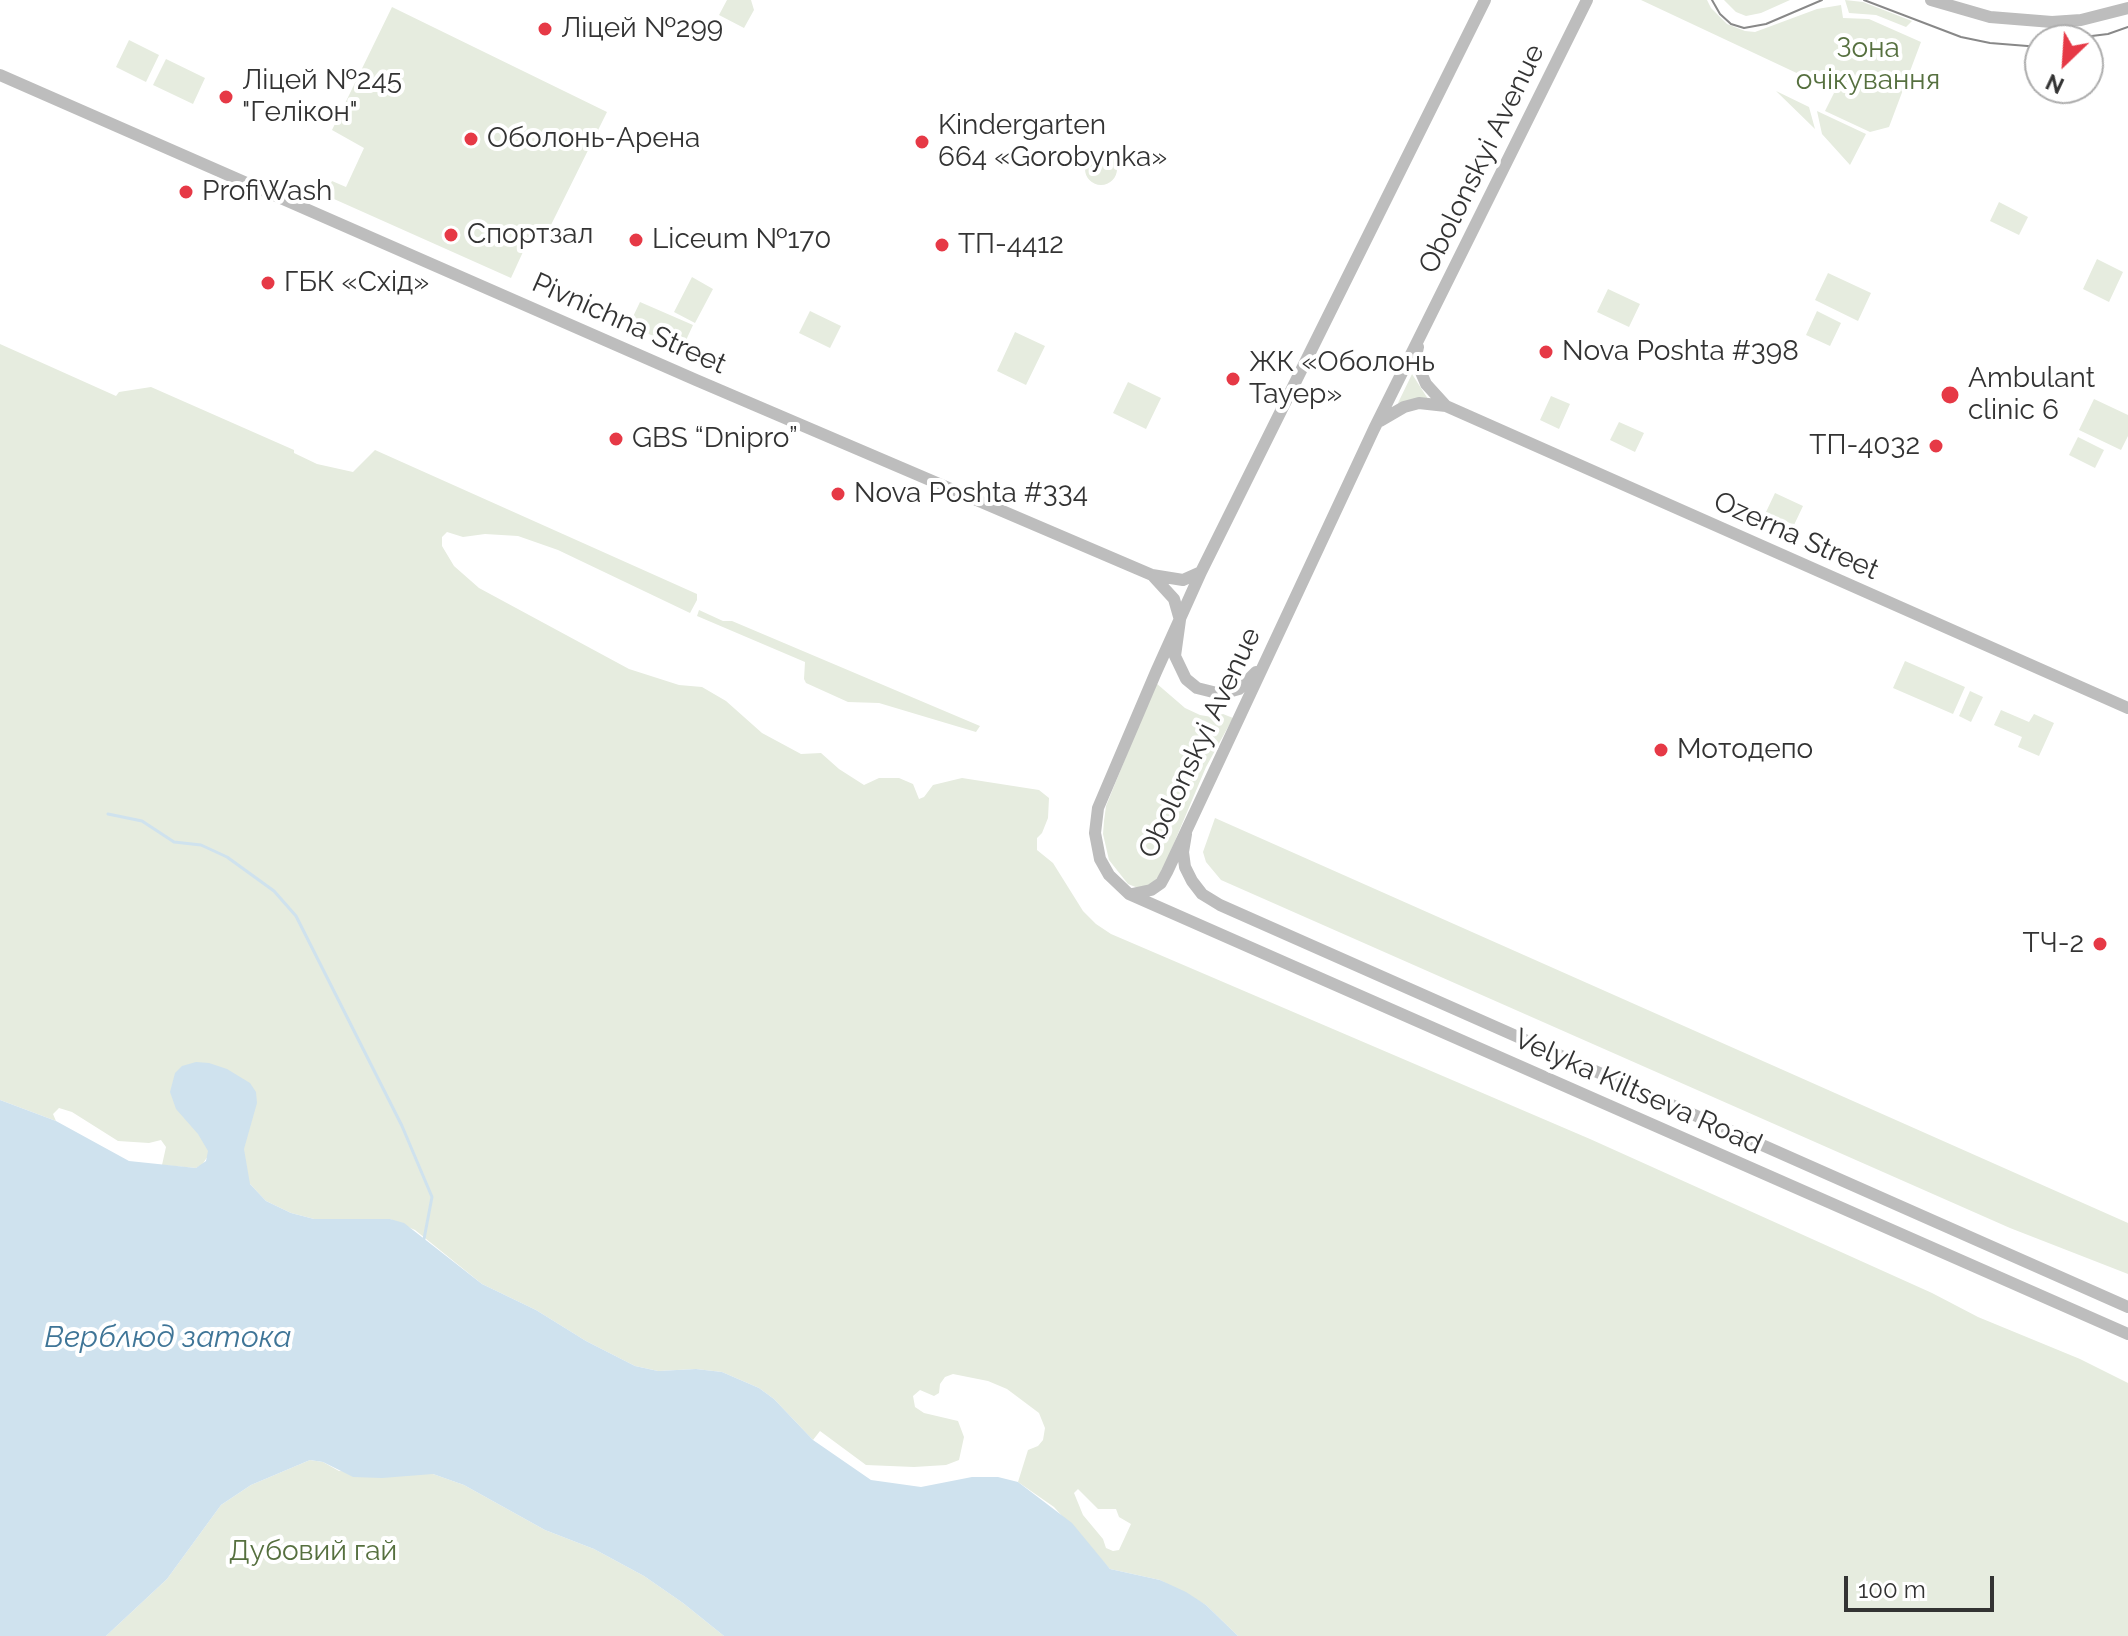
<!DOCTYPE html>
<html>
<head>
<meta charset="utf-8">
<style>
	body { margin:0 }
	#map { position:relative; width:2128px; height:1636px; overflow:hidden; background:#fff; font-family:Raleway,sans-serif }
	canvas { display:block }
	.north { position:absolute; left:2024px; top:24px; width:80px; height:80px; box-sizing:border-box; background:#fff; border:2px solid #adadad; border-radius:50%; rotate:205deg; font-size:22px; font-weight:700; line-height:32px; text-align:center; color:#333 }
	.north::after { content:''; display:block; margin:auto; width:28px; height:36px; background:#e63946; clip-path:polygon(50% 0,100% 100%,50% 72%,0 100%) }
	.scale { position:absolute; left:1844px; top:1576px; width:150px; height:36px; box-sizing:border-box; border:4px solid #333; border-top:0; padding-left:10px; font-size:24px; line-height:28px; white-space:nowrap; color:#333; -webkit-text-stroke:6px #fff; paint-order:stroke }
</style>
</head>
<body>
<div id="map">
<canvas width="2128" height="1636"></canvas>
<div class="north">N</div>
<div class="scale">100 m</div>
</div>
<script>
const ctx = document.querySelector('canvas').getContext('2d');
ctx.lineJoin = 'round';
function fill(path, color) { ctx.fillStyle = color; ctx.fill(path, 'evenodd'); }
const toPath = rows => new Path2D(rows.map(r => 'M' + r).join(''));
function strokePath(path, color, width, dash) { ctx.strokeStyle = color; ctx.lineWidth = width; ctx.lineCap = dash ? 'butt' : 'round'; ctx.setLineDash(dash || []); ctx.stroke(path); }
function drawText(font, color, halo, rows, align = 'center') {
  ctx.font = font + ' Raleway,sans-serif'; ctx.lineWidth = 8; ctx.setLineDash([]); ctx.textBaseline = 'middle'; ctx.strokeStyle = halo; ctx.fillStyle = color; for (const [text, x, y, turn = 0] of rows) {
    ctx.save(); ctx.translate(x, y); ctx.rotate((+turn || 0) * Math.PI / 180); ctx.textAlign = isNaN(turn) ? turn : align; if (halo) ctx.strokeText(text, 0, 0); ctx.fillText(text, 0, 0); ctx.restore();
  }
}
const green = toPath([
	[727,0,751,0,754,10,744,28,719,15],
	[1641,0,1707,0,1711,8,1727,24,1745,31,1755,32,1817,9,1841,5,1843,18,1869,19,1921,42,1889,127,1870,132,1825,111,1834,93,1803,76],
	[1724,0,1790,0,1761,13,1746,16,1736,12],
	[1845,0,1863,2,1912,21,1906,27,1876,15,1849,13],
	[392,7,607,112,547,233,544,235,533,230,511,278,325,195,332,181,346,187,364,148,332,130],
	[129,40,159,55,146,82,116,67],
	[166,59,205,78,193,104,153,85],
	[1776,91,1809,107,1815,129],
	[1817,111,1866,134,1850,165,1822,134],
	'1085 169a16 16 0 1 1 32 0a16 16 0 1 1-32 0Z',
	[1999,202,2028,217,2019,235,1990,221],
	[2097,259,2123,272,2109,302,2083,289],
	[1828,273,1871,293,1858,321,1815,300],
	[692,277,713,289,695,323,674,312],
	[1608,289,1640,304,1629,327,1597,312],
	[640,302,693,325,682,349,629,325],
	[810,311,841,326,830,348,799,333],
	[1817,311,1841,323,1830,346,1806,335],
	[1015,332,1045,346,1026,385,997,371],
	[0,344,116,396,119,392,151,387,294,450,294,453,317,464,353,472,375,450,697,594,697,600,690,613,558,550,518,536,485,534,463,537,447,532,442,537,442,546,454,566,479,588,629,669,679,685,702,687,726,701,762,733,801,754,821,753,839,769,864,785,879,778,899,778,913,784,919,799,924,797,933,785,962,778,1039,790,1049,798,1048,818,1042,833,1037,838,1037,850,1053,863,1083,911,1096,924,1111,934,1590,1139,1932,1293,1978,1317,2080,1359,2128,1383,2128,1636,1238,1636,1206,1605,1160,1580,1110,1569,1054,1507,1018,1482,1028,1450,1038,1446,1043,1440,1045,1428,1039,1413,1007,1389,988,1381,953,1374,945,1377,940,1384,939,1393,934,1396,920,1390,913,1396,915,1407,924,1413,958,1421,964,1437,959,1460,946,1465,914,1467,866,1465,820,1431,813,1440,774,1399,759,1388,722,1372,696,1369,658,1371,635,1366,586,1341,536,1310,482,1284,415,1230,390,1219,314,1219,291,1213,266,1201,250,1184,208,1156,202,1165,196,1168,162,1165,166,1147,161,1140,149,1143,118,1141,72,1112,59,1108,53,1114,56,1121,0,1100],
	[1078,1489,1098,1509,1116,1509,1119,1517,1131,1524,1119,1550,1113,1551,1106,1548,1103,1539,1083,1515,1074,1493],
	[1412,374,1428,399,1398,403],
	[1128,382,1161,398,1146,429,1113,413],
	[1551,396,1570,404,1559,429,1540,420],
	[2094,399,2128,415,2128,436,2121,450,2079,430],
	[1619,422,1644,433,1635,452,1610,440],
	[2078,437,2104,450,2095,468,2069,455],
	[1775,493,1803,506,1794,525,1766,512],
	[699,610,723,621,732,621,980,726,976,732,879,703,848,702,806,683,804,679,805,662,697,616],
	[1905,661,1965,687,1953,714,1893,688],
	[1156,683,1185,708,1200,715,1212,717,1223,714,1233,718,1206,767,1161,874,1149,886,1138,888,1128,884,1109,860,1103,834,1104,821,1106,806],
	[1970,691,1983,697,1971,722,1959,716],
	[2001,710,2029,722,2034,714,2054,723,2039,756,2018,747,2022,737,1994,725],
	[1215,818,2128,1223,2128,1274,2010,1228,1221,880,1206,862,1203,852],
	[310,1460,323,1462,339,1471,433,1474,464,1485,545,1530,594,1549,644,1576,683,1603,724,1636,106,1636,167,1579,221,1505,251,1485]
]);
const water = toPath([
	[196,1062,209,1063,227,1069,250,1083,256,1092,257,1103,244,1149,250,1184,266,1201,291,1213,314,1219,390,1219,404,1223,482,1284,536,1310,586,1341,635,1366,658,1371,696,1369,722,1372,759,1388,774,1399,813,1440,871,1480,921,1487,972,1477,998,1477,1018,1482,1072,1523,1110,1569,1160,1580,1186,1592,1206,1605,1238,1636,724,1636,683,1603,644,1576,594,1549,545,1530,464,1485,433,1474,382,1478,353,1477,323,1462,310,1460,251,1485,221,1505,167,1579,106,1636,0,1636,0,1100,56,1121,129,1161,196,1168,206,1161,208,1151,198,1134,176,1109,170,1092,175,1073,182,1066]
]);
const stream = toPath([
	[108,814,142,821,174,842,201,845,227,857,274,891,296,916,402,1126,432,1197,424,1239]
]);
const secondary = toPath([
	[1485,0,1201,572,1156,672,1098,808,1095,833,1100,859,1109,875,1129,894,2128,1334],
	[1931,0,1990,17,2052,22,2081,20,2128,8],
	[0,75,696,380,1152,575,1183,580,1201,572],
	[1418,347,1416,356,1420,370,1426,384,1446,406],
	[1380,421,1404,407,1419,403,1446,406,2128,708],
	[1153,576,1174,599,1180,620,1175,656,1186,679,1197,688,1221,694,1239,689,1256,672],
	[1186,834,1183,852,1185,867,1192,881,1202,894,1220,905,2128,1307],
	[1132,894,1151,890,1161,883,1167,872,1374,429,1587,0]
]);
const tram = toPath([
	[1712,0,1720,14,1731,24,1744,28,1766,24,1822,0],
	[1864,0,1961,37,1990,43,2040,47],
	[2059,40,2108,34,2128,27]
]);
const markers = [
	[545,29,8,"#e63946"],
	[226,97,8,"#e63946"],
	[471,139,8,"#e63946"],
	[922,142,8,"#e63946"],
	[186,192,8,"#e63946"],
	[451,235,8,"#e63946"],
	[636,240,8,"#e63946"],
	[942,245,8,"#e63946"],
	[268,283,8,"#e63946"],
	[1546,352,8,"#e63946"],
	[1233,379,8,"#e63946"],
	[1950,395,10,"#e63946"],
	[616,439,8,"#e63946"],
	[1936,446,8,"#e63946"],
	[838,494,8,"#e63946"],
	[1661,750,8,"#e63946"],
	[2100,944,8,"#e63946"]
];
const poiNames = [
	["Ліцей №299",561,29],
	["Ліцей №245",242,81],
	["\"Гелікон\"",242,113],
	["Kindergarten",938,126],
	["664 «Gorobynka»",938,158],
	["Оболонь-Арена",487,139],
	["ProfiWash",202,192],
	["Спортзал",467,235],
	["Liceum №170",652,240],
	["ТП-4412",958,245],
	["ГБК «Схід»",284,283],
	["Nova Poshta #398",1562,352],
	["ЖК «Оболонь",1249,363],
	["Тауер»",1249,395],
	["Ambulant",1968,379],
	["clinic 6",1968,411],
	["GBS “Dnipro”",632,439],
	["ТП-4032",1920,446,"right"],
	["Nova Poshta #334",854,494],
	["Мотодепо",1677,750],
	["ТЧ-2",2084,944,"right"]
];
const parkNames = [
	["Зона",1868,49],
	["очікування",1868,81],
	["Дубовий гай",313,1552]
];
const streetNames = [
	["Obolonskyi Avenue",1482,159,-64],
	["Pivnichna Street",629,324,24],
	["Ozerna Street",1796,536,24],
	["Obolonskyi Avenue",1200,743,-65],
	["Velyka Kiltseva Road",1638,1092,24]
];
const waterNames = [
	["Верблюд затока",168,1338]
];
fill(green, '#e6ecdf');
fill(water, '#cfe2ee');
strokePath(stream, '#cfe2ee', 3);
strokePath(secondary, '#bdbdbd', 12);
strokePath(tram, '#888', 2);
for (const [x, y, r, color] of markers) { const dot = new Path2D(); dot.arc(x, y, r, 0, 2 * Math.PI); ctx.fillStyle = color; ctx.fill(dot); strokePath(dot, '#fff', 3); }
drawText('28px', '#333', '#fff', poiNames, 'left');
drawText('28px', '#56703f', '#fff', parkNames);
drawText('28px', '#333', '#fff', streetNames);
drawText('italic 30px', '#3f7597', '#fff', waterNames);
</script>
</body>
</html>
